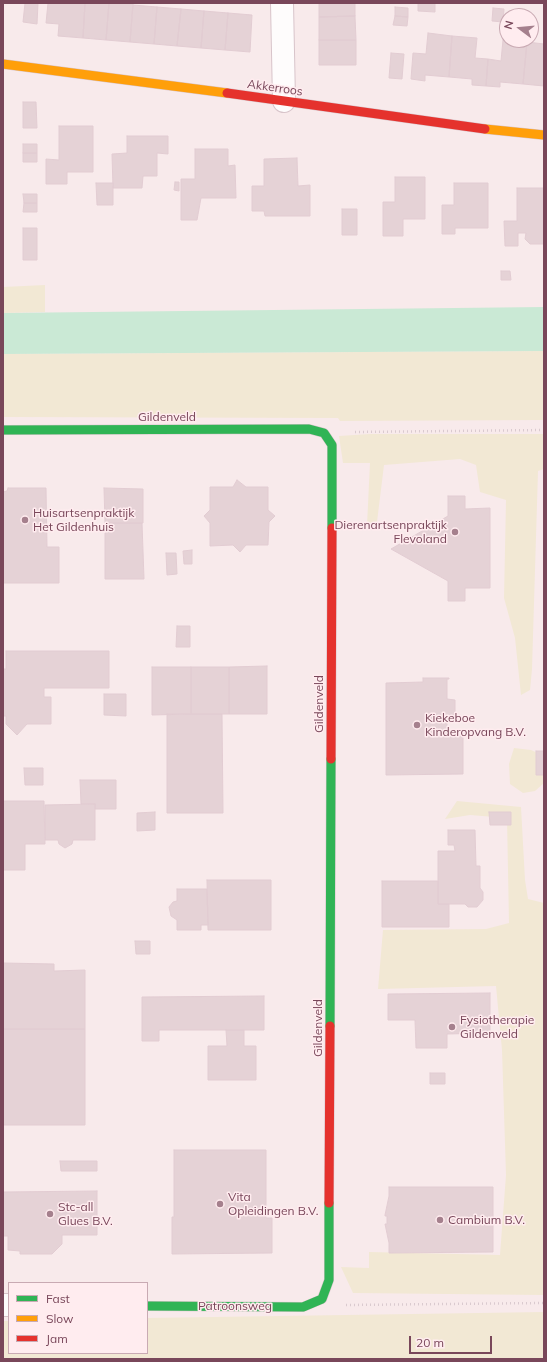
<!DOCTYPE html>
<html>
<head>
<meta charset="utf-8">
<style>
	body { margin:0 }
	#map { position:relative; width:547px; height:1362px; overflow:hidden; background:#f8eaeb; font-family:Mulish,sans-serif }
	canvas { display:block }
	.frame { position:absolute; inset:0; border:4px solid #79475a; pointer-events:none }
	.legend { position:absolute; left:8px; top:1282px; width:140px; height:72px; box-sizing:border-box; background:#ffecef; border:1px solid #c9aab3; margin:0; padding:5px 7px; list-style:none; font-size:12px; color:#79475a }
	.legend li { display:flex; align-items:center; gap:8px; height:20px }
	.legend b { width:20px; border:1px solid #c9aab3 }
	.north { position:absolute; left:499px; top:8px; width:40px; height:40px; box-sizing:border-box; background:#ffecef; border:1px solid #c9aab3; border-radius:50%; rotate:286deg; font-size:11px; font-weight:700; line-height:16px; text-align:center; color:#79475a }
	.north::after { content:''; display:block; margin:auto; width:14px; height:18px; background:#a5808d; clip-path:polygon(50% 0,100% 100%,50% 72%,0 100%) }
	.scale { position:absolute; left:409px; top:1336px; width:83px; height:18px; box-sizing:border-box; border:2px solid #79475a; border-top:0; padding-left:5px; font-size:12px; line-height:14px; white-space:nowrap; color:#79475a; -webkit-text-stroke:3px #ffecef; paint-order:stroke }
</style>
</head>
<body>
<div id="map">
<canvas width="547" height="1362"></canvas>
<div class="frame"></div>
<ul class="legend">
<li><b style="height:5px;background:#30b455"></b>Fast</li>
<li><b style="height:5px;background:#ff9f0a"></b>Slow</li>
<li><b style="height:5px;background:#e5322d"></b>Jam</li>
</ul>
<div class="north">N</div>
<div class="scale">20 m</div>
</div>
<script>
const ctx = document.querySelector('canvas').getContext('2d');
ctx.lineJoin = 'round';
function fill(path, color) { ctx.fillStyle = color; ctx.fill(path, 'evenodd'); }
const toPath = rows => new Path2D(rows.map(r => 'M' + r).join(''));
function strokePath(path, color, width, dash) { ctx.strokeStyle = color; ctx.lineWidth = width; ctx.lineCap = dash ? 'butt' : 'round'; ctx.setLineDash(dash || []); ctx.stroke(path); }
function drawText(font, color, halo, rows, align = 'center') {
  ctx.font = font + ' Mulish,sans-serif'; ctx.lineWidth = 3; ctx.setLineDash([]); ctx.textBaseline = 'middle'; ctx.strokeStyle = halo; ctx.fillStyle = color; for (const [text, x, y, turn = 0] of rows) {
    ctx.save(); ctx.translate(x, y); ctx.rotate((+turn || 0) * Math.PI / 180); ctx.textAlign = isNaN(turn) ? turn : align; if (halo) ctx.strokeText(text, 0, 0); ctx.fillText(text, 0, 0); ctx.restore();
  }
}
const green = toPath([
	[45,285,45,312,3,313,3,287],
	[544,351,544,420,340,421,338,418,3,417,3,354],
	[370,434,544,434,544,469,538,471,532,669,530,690,521,695,515,638,504,598,506,500,480,492,476,465,460,459,384,465,377,522,367,525,370,463,343,463,339,436],
	[514,748,531,750,544,756,544,783,535,791,523,793,510,784,509,764],
	[457,801,521,807,525,880,528,899,544,903,544,1295,353,1293,341,1267,369,1268,369,1252,500,1255,506,1175,502,1050,496,986,378,989,383,930,486,929,509,923,507,818,470,815,445,819],
	[544,1312,544,1359,3,1359,3,1321,9,1321,9,1353,147,1353,147,1318]
]);
const water = toPath([
	[544,307,544,351,3,354,3,313]
]);
const building = toPath([
	[25,3,38,3,37,24,23,22,25,3],
	[48,3,85,3,83,38,58,36,59,24,46,23,48,3],
	[85,3,109,3,106,40,83,38,85,3],
	[109,3,133,3,130,42,106,40,109,3],
	[319,3,355,3,355,16,319,17,319,3],
	[418,3,435,3,435,12,418,11,418,3],
	[133,5,157,7,154,44,130,42,133,5],
	[157,7,181,9,177,46,154,44,157,7],
	[395,7,408,8,408,17,395,16,395,7],
	[493,8,504,9,503,22,492,21,493,8],
	[181,9,204,11,201,48,177,46,181,9],
	[204,11,228,13,225,50,201,48,204,11],
	[228,13,252,15,250,52,225,50,228,13],
	[355,16,356,40,319,40,319,17,355,16],
	[395,16,408,17,407,26,393,25,395,16],
	[428,33,452,36,449,77,425,75,425,81,411,79,413,53,426,54,428,33],
	[452,36,477,38,475,58,488,59,486,86,472,85,472,79,449,77,452,36],
	[319,40,356,40,356,65,319,65,319,40],
	[503,40,527,42,523,84,500,82,500,87,486,86,488,59,501,61,503,40],
	[527,42,544,44,544,86,523,84,527,42],
	[391,53,404,54,402,79,389,78,391,53],
	[23,102,36,102,37,128,23,128,23,102],
	[59,126,93,126,93,172,67,172,67,184,46,184,46,159,59,160,59,126],
	[127,136,168,136,168,154,157,153,157,176,143,176,142,188,113,188,112,154,127,153,127,136],
	[23,144,37,144,37,153,23,153,23,144],
	[195,149,228,149,228,166,235,165,236,198,201,198,197,220,181,220,181,179,195,179,195,149],
	[23,153,37,153,37,162,23,162,23,153],
	[297,158,298,186,310,185,310,216,265,216,264,211,252,211,252,186,264,186,264,159,297,158],
	[395,177,425,177,425,219,403,219,403,236,383,236,383,202,395,202,395,177],
	[175,182,179,182,179,191,174,190,175,182],
	[96,183,113,183,113,205,97,205,96,183],
	[454,183,488,183,488,228,455,228,455,234,442,234,442,205,454,205,454,183],
	[517,188,544,188,544,244,530,244,525,239,526,233,518,233,518,246,505,246,504,221,517,221,517,188],
	[23,194,37,194,37,203,24,203,23,194],
	[24,203,37,203,37,212,23,212,24,203],
	[342,209,357,209,357,235,342,235,342,209],
	[23,228,37,228,37,260,23,260,23,228],
	[501,271,510,271,511,280,501,280,501,271],
	[237,480,246,487,268,487,268,510,275,516,269,522,268,545,246,545,240,552,233,545,210,546,210,523,204,516,210,510,210,487,233,487,237,480],
	[8,488,46,488,47,547,59,547,59,583,3,583,3,492,7,491,8,488],
	[104,488,143,489,143,523,105,523,104,488],
	[448,496,465,496,465,509,490,508,490,588,465,588,465,601,448,601,448,581,391,549,448,516,448,496],
	[106,523,142,523,144,579,105,579,105,533,106,533,106,523],
	[192,550,192,564,184,564,183,551,192,550],
	[166,553,176,553,177,574,167,575,166,553],
	[177,626,190,626,190,647,176,647,177,626],
	[6,651,109,651,109,688,44,688,44,697,51,697,51,724,27,724,17,735,6,724,6,716,3,716,3,669,6,669,6,651],
	[267,666,267,714,229,714,229,667,267,666],
	[152,667,191,667,191,714,152,715,152,667],
	[191,667,229,667,229,714,191,714,191,667],
	[423,678,449,678,449,679,447,679,447,699,455,700,455,715,447,715,447,735,449,735,449,736,463,736,463,774,386,775,386,683,423,682,423,678],
	[104,694,126,694,126,716,104,715,104,694],
	[167,714,222,714,223,813,167,813,167,714],
	[536,751,544,751,544,775,536,775,536,751],
	[24,768,43,768,43,785,25,785,24,768],
	[80,780,116,780,116,809,95,809,95,804,81,804,80,780],
	[3,801,44,801,45,844,25,844,25,870,3,870,3,801],
	[95,804,95,840,73,840,72,844,65,848,59,844,58,840,45,840,45,805,95,804],
	[155,812,155,830,137,831,137,813,155,812],
	[489,812,511,812,511,825,490,825,489,812],
	[448,830,475,830,476,866,480,866,480,888,483,892,483,900,477,907,468,907,465,904,438,904,438,851,455,851,454,845,448,845,448,830],
	[207,880,271,880,271,930,208,930,207,880],
	[382,881,438,881,438,904,449,904,449,927,382,927,382,881],
	[177,889,207,889,208,925,201,925,201,930,177,930,177,920,171,916,169,907,173,902,177,901,177,889],
	[135,941,150,941,150,954,136,954,135,941],
	[3,963,54,964,54,971,85,970,85,1029,3,1029,3,963],
	[490,993,490,1033,447,1034,447,1048,416,1048,415,1020,388,1020,388,994,490,993],
	[264,996,264,1030,159,1030,159,1041,142,1041,142,997,264,996],
	[3,1029,85,1029,85,1125,3,1125,3,1029],
	[226,1030,244,1030,244,1046,256,1046,256,1080,208,1080,208,1046,227,1046,226,1030],
	[430,1073,445,1073,445,1084,430,1084,430,1073],
	[174,1150,266,1150,266,1218,272,1218,272,1253,172,1254,172,1217,174,1217,174,1150],
	[60,1161,97,1161,97,1171,61,1171,60,1161],
	[389,1187,493,1187,493,1252,389,1253,389,1243,385,1224,387,1224,387,1216,385,1216,385,1215,389,1196,389,1187],
	[97,1191,97,1235,62,1235,62,1244,52,1254,20,1254,20,1251,8,1250,8,1236,3,1236,3,1192,97,1191]
]);
const path = toPath([
	[355,432,544,430],
	[346,1305,544,1303]
]);
const street = toPath([
	[282,3,284,101],
	[3,1305,9,1305]
]);
const fast = toPath([
	[3,430,309,429,324,433,332,445,332,528],
	[330,1026,331,759],
	[147,1306,303,1307,322,1299,329,1280,329,1203]
]);
const slow = toPath([
	[3,64,227,93],
	[485,129,544,135]
]);
const jam = toPath([
	[227,93,485,129],
	[331,759,332,528],
	[329,1203,330,1026]
]);
const markers = [
	[25,520,4,"#a5808d"],
	[455,532,4,"#a5808d"],
	[417,725,4,"#a5808d"],
	[452,1027,4,"#a5808d"],
	[220,1204,4,"#a5808d"],
	[50,1214,4,"#a5808d"],
	[440,1220,4,"#a5808d"]
];
const streetNames = [
	["Akkerroos",275,88,8],
	["Gildenveld",167,417],
	["Gildenveld",319,704,-90],
	["Gildenveld",318,1028,-90],
	["Patroonsweg",235,1306]
];
const poiNames = [
	["Huisartsenpraktijk",33,513],
	["Het Gildenhuis",33,527],
	["Dierenartsenpraktijk",447,525,"right"],
	["Flevoland",447,539,"right"],
	["Kiekeboe",425,718],
	["Kinderopvang B.V.",425,732],
	["Fysiotherapie",460,1020],
	["Gildenveld",460,1034],
	["Vita",228,1197],
	["Opleidingen B.V.",228,1211],
	["Stc-all",58,1207],
	["Glues B.V.",58,1221],
	["Cambium B.V.",448,1220]
];
fill(green, '#f2e8d4');
fill(water, '#cae9d5');
fill(building, '#e5d2d6');
strokePath(building, '#e2ccd2', 1);
strokePath(street, '#d8c4ca', 24);
strokePath(fast, '#d9c5cb', 10);
strokePath(slow, '#d9c5cb', 10);
strokePath(jam, '#d9c5cb', 10);
strokePath(path, '#dacacf', 2.5, [1, 3]);
strokePath(street, '#fefcfc', 22);
strokePath(fast, '#30b455', 9);
strokePath(slow, '#ff9f0a', 9);
strokePath(jam, '#e5322d', 9);
for (const [x, y, r, color] of markers) { const dot = new Path2D(); dot.arc(x, y, r, 0, 2 * Math.PI); ctx.fillStyle = color; ctx.fill(dot); strokePath(dot, '#ffecef', 1.5); }
drawText('12px', '#79475a', '#ffecef', streetNames);
drawText('12px', '#79475a', '#ffecef', poiNames, 'left');
</script>
</body>
</html>
